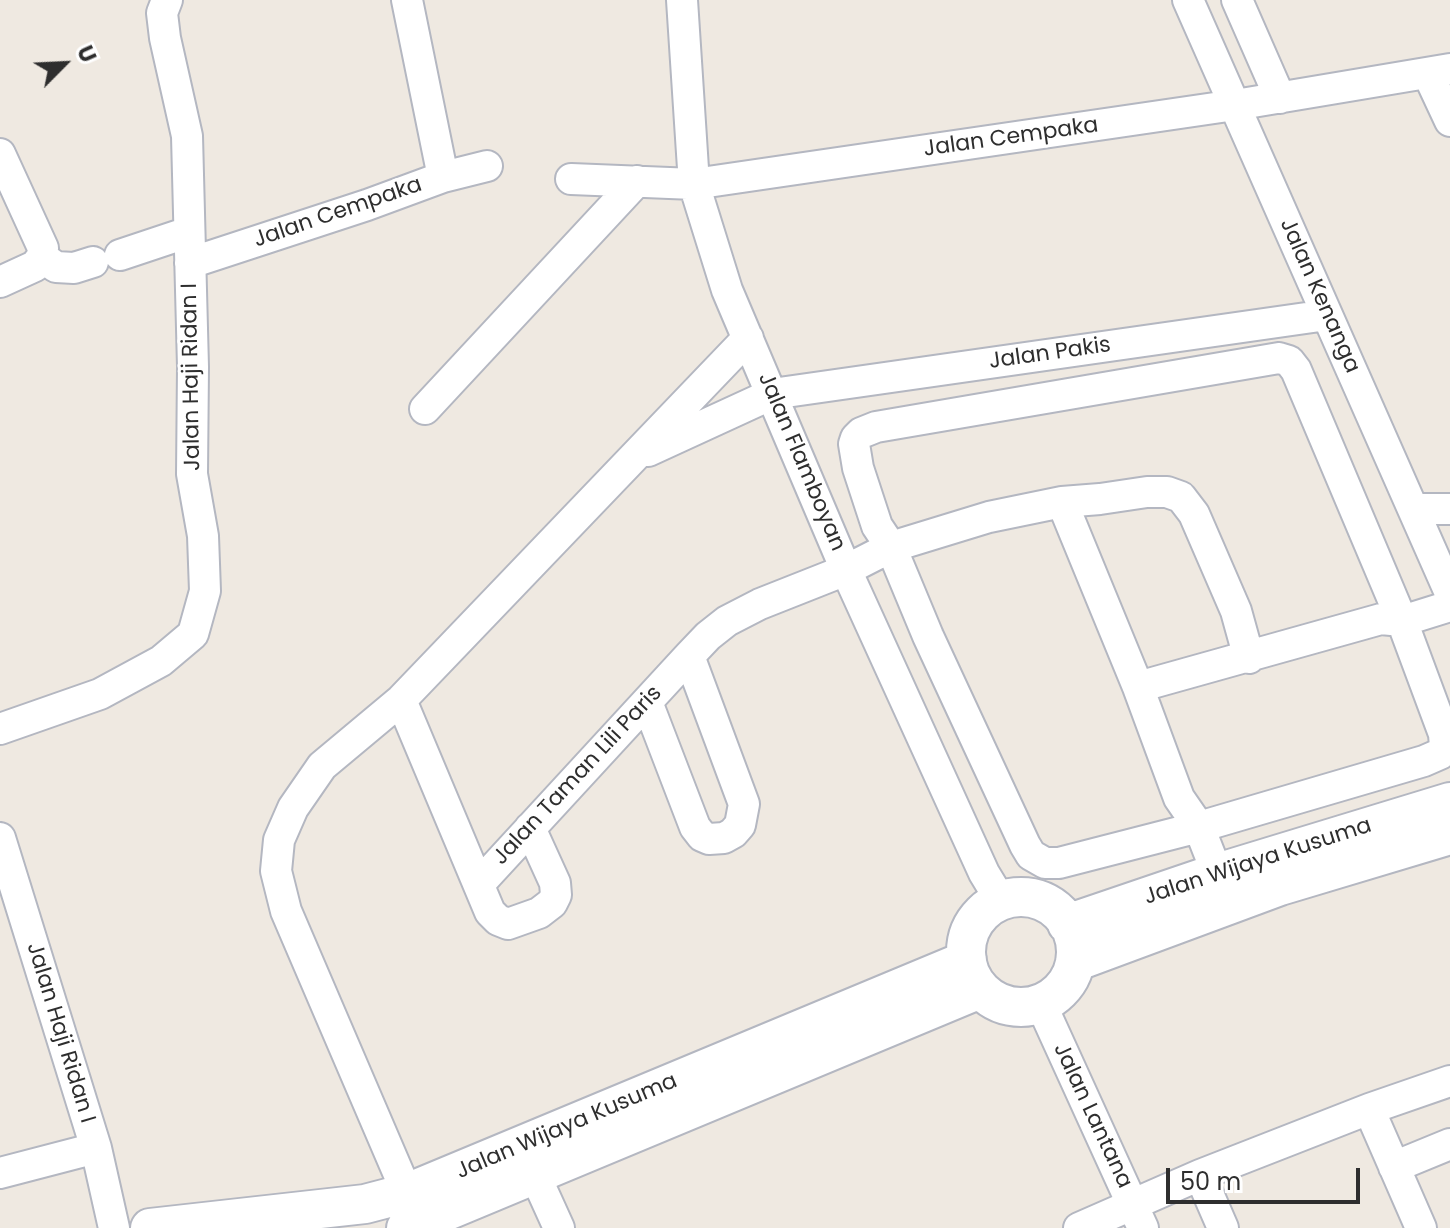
<!DOCTYPE html>
<html>
<head>
<meta charset="utf-8">
<style>
	body { margin:0 }
	#map { position:relative; width:1450px; height:1228px; overflow:hidden; background:#efe9e1; font-family:Poppins,sans-serif }
	canvas { display:block }
	.north { position:absolute; left:24px; top:24px; width:80px; height:80px; -webkit-text-stroke:6px #fff; paint-order:stroke; rotate:66deg; font-size:22px; font-weight:700; line-height:32px; text-align:center; color:#2e2e2e }
	.north::after { content:''; display:block; margin:auto; width:28px; height:36px; background:#2e2e2e; clip-path:polygon(50% 0,100% 100%,50% 72%,0 100%) }
	.scale { position:absolute; left:1166px; top:1168px; width:194px; height:36px; box-sizing:border-box; border:4px solid #2e2e2e; border-top:0; padding-left:10px; font-size:24px; line-height:28px; white-space:nowrap; color:#2e2e2e; -webkit-text-stroke:6px #fff; paint-order:stroke }
</style>
</head>
<body>
<div id="map">
<canvas width="1450" height="1228"></canvas>
<div class="north">U</div>
<div class="scale">50 m</div>
</div>
<script>
const ctx = document.querySelector('canvas').getContext('2d');
ctx.lineJoin = 'round';
const toPath = rows => new Path2D(rows.map(r => 'M' + r).join(''));
function strokePath(path, color, width, dash) { ctx.strokeStyle = color; ctx.lineWidth = width; ctx.lineCap = dash ? 'butt' : 'round'; ctx.setLineDash(dash || []); ctx.stroke(path); }
function drawText(font, color, halo, rows, align = 'center') {
  ctx.font = font + ' Poppins,sans-serif'; ctx.lineWidth = 6; ctx.setLineDash([]); ctx.textBaseline = 'middle'; ctx.strokeStyle = halo; ctx.fillStyle = color; for (const [text, x, y, turn = 0] of rows) {
    ctx.save(); ctx.translate(x, y); ctx.rotate((+turn || 0) * Math.PI / 180); ctx.textAlign = isNaN(turn) ? turn : align; if (halo) ctx.strokeText(text, 0, 0); ctx.fillText(text, 0, 0); ctx.restore();
  }
}
const minor = toPath([
	[407,0,443,177],
	[682,0,694,184,727,290,846,570,984,873,1001,901],
	[1188,0,1450,593],
	[1237,0,1280,98],
	[1428,74,1450,121],
	[0,154,43,248,42,257,35,266,0,282],
	[571,179,694,184,1235,105,1450,69],
	[120,255,189,232],
	[42,257,56,267,74,268,93,262],
	[190,263,367,205,443,177,487,166],
	[1279,358,1289,361,1296,370,1402,621,1444,734,1445,747,1440,754,1424,761,1199,827,1059,863,1045,863,1031,855,1025,845,928,636,891,547,877,526,858,468,854,444,856,438,861,433,876,427,1279,358],
	[425,409,637,181],
	[648,451,772,394,1327,315],
	[1062,502,1138,687,1179,798,1199,827,1217,873],
	[1413,509,1450,509],
	[1138,687,1381,619,1402,621,1450,606],
	[401,700,490,912,498,920,508,924,539,913,552,903,556,895,555,883,530,828],
	[647,702,695,827,702,836,709,839,724,838,733,833,740,825,744,804,689,656],
	[0,729,100,694,161,661,193,634,205,591,203,536,192,474,193,367,187,136,165,38,162,13,167,0],
	[0,838,96,1148,114,1228],
	[479,884,689,656,708,636,727,621,760,604,846,570,891,547,989,517,1062,502,1100,499,1147,492,1167,492,1181,497,1194,514,1236,611,1249,658],
	[1041,1004,1143,1228],
	[1369,1109,1421,1228],
	[1394,1167,1450,1144],
	[0,1173,96,1148],
	[535,1175,559,1228],
	[1200,1175,1223,1228],
	[407,1193,286,911,276,871,279,840,293,808,322,766,401,700,748,338],
	[1079,1228,1200,1175,1369,1109,1450,1081]
]);
const tertiary = toPath([
	'966 952a55 55 0 1 1 110 0a55 55 0 1 1-110 0Z',
	[1067,924,1217,873,1450,802],
	[1075,962,1280,886,1450,835],
	[150,1228,365,1204,407,1193,967,960],
	[406,1228,980,989]
]);
const streetNames = [
	["Jalan Cempaka",1011,138,-8],
	["Jalan Cempaka",338,213,-19],
	["Jalan Kenanga",1319,296,66],
	["Jalan Pakis",1050,354,-8],
	["Jalan Haji Ridan I",192,377,-91],
	["Jalan Flamboyan",801,462,67],
	["Jalan Taman Lili Paris",578,776,-47],
	["Jalan Wijaya Kusuma",1258,862,-18],
	["Jalan Haji Ridan I",60,1033,73],
	["Jalan Lantana",1092,1116,65],
	["Jalan Wijaya Kusuma",567,1127,-23]
];
strokePath(minor, '#b4b7c1', 34);
strokePath(tertiary, '#b4b7c1', 42);
strokePath(minor, '#fff', 30);
strokePath(tertiary, '#fff', 38);
drawText('22px', '#2e2e2e', '#fff', streetNames);
</script>
</body>
</html>
